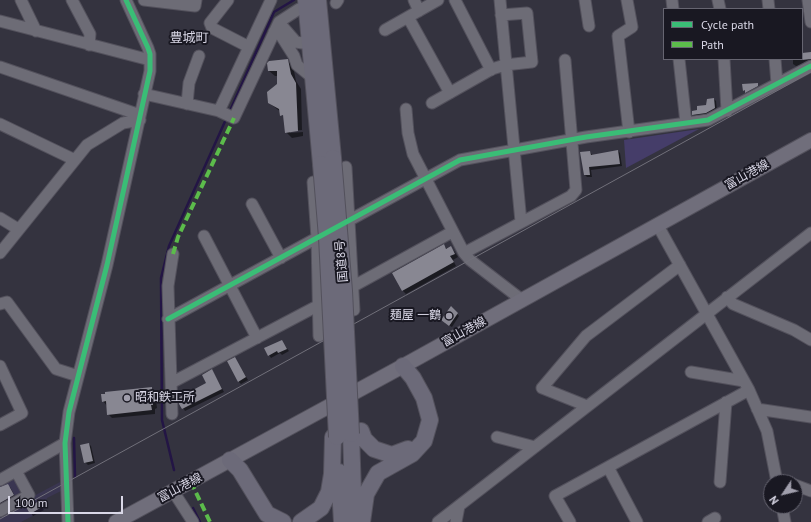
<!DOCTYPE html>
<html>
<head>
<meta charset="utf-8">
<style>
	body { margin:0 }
	#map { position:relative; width:811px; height:522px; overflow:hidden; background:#34333f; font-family:"PT Sans",sans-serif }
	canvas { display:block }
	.legend { position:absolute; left:663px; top:8px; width:140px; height:52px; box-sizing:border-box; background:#191822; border:1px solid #666571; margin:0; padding:5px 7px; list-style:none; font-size:12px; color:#dad8e7 }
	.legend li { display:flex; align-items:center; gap:8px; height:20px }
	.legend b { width:20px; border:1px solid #666571 }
	.north { position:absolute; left:763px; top:474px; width:40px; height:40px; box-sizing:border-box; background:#191822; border:1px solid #666571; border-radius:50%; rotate:235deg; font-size:11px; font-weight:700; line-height:16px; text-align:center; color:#dad8e7 }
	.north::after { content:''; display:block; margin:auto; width:14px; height:18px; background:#a09eac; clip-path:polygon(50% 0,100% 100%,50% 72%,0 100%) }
	.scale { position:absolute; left:8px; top:496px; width:115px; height:18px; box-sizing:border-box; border:2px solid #dad8e7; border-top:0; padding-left:5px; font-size:12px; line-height:14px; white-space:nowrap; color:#dad8e7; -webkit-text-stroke:3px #191822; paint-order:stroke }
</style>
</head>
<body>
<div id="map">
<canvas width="811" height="522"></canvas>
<ul class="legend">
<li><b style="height:5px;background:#3abd76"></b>Cycle path</li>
<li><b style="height:5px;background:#5cbc4b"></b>Path</li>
</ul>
<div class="north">N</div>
<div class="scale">100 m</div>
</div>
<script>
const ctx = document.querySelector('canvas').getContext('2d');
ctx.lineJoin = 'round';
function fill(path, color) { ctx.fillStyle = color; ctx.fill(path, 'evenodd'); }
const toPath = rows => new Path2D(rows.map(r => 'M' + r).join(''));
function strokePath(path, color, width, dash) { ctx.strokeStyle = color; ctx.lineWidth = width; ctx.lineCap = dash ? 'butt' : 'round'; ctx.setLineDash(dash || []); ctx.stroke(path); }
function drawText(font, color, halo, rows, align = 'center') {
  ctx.font = font + ' "PT Sans","Noto Sans JP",sans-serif'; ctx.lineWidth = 4; ctx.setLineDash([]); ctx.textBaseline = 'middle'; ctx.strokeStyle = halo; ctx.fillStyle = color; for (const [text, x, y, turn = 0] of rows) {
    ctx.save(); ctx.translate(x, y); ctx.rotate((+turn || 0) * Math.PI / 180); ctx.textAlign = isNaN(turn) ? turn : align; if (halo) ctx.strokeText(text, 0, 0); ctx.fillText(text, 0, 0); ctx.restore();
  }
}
const built = toPath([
	[19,473,32,497,60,482,61,491,47,498,44,510,21,522,0,522,0,484]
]);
const green = toPath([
	[699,129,626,168,624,140]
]);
const shadow = toPath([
	[802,51,803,54,811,53,811,61,804,62,804,65,796,66,793,64,793,59,802,59],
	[287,60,293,66,296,81,301,89,302,130,290,131,290,133,303,132,303,136,292,138,286,132,285,119,281,112,269,103,278,85,278,76,275,76,269,71],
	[714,99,716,101,717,111,708,115,695,117,693,115],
	[618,151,620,153,622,166,591,170,592,177,587,177,585,175,590,152,593,156],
	[444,246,447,249,451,248,454,251,458,257,453,260,456,266,406,294,402,290],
	[451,307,459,316,452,327,445,323],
	[282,342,289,351,282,355,280,353,271,358,269,355],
	[235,358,248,380,241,384,238,381],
	[212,370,224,392,185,411,180,403,207,383],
	[151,388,155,393,157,408,155,409,155,414,112,418,108,414,107,406,103,401],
	[89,444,91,446,95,463,88,465,85,462],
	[10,487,16,498,0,507,0,489],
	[33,502,35,505,39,503,44,510,33,516,31,513]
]);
const stream = toPath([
	[229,113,274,12,294,0],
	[74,438,75,477],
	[174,470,162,420,161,278,169,246,227,117],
	[193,508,200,522]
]);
const building = toPath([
	[811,52,811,59,802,60,802,53],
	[288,59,291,74,296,83,298,131,285,133,283,115,280,116,279,109,268,103,267,92,277,84,277,71,268,71,267,63,269,61],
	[758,83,758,86,745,93,745,90,743,91,742,84],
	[714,98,715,108,706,113,692,115,692,111,697,110,697,106,706,105,707,99],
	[618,150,620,164,589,167,590,175,584,175,580,152,590,151,591,155],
	[444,244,446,249,451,246,455,254,450,256,454,262,402,291,392,273],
	[451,306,458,313,449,326,441,320],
	[282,340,287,349,278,353,277,351,268,356,264,348],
	[235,357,246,377,238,382,227,361],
	[212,369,222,389,182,409,179,404,178,398,206,383,202,375],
	[152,387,153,405,151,405,152,410,107,415,106,401,102,402,101,394,105,394,105,392],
	[89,443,93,461,84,463,80,445],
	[8,484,14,495,0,503,0,487],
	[33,501,34,504,39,501,42,507,30,514,25,505]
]);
const minor = toPath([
	[21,0,36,31],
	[72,0,90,34,89,45],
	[144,0,195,6,196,0],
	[228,0,210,23,212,28,249,47],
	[414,0,419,11],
	[455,0,491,70],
	[500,0,521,222],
	[585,0,589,26],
	[627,0,632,27,618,36,629,132],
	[672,0,673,9],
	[718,0,720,9],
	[768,0,769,9],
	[808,0,811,22],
	[336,3,338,0],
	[408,17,450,93],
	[0,21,150,60],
	[283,27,296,42,302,43,310,38],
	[385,30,438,0],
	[274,32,280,34,294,56,297,65,314,79],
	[679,59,686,123],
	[724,59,727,111],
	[775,59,777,84],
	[0,67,140,115],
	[144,94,219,111,234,118,279,22,299,9],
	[432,103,492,69,505,65,532,62,527,13,501,15],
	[187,104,189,83,199,56],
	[406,109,408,133,413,154,464,253,470,260,522,300],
	[219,111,271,0],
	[0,124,75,160],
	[346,167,354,310],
	[313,182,317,238,319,336],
	[252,204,281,258],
	[0,218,18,229],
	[657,224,749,390,767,431,777,482],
	[204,236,257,338],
	[0,253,87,145,123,123,140,120],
	[464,253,571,196,576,190,565,60],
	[727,297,733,304,794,330,811,340],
	[0,304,7,302,56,369,78,376],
	[168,319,460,160,586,137,708,120,811,66],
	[0,366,22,413,0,425],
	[691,372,744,381],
	[171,383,321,304,452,232],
	[587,406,542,388,586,336,680,265],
	[757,409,811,417],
	[172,414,168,286,173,254],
	[497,437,535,447],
	[608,467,637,522],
	[0,480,65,443],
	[720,482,726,402],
	[795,485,811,491],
	[173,491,193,522],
	[782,506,785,522],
	[0,511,29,495,16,471],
	[68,522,65,443,69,412,107,265,150,71,150,54,148,48,126,0],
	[438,522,811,233],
	[456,522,459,506],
	[570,522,555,496,749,390],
	[708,522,715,518]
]);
const major = toPath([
	[116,522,403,366,811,140]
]);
const highway = toPath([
	[306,0,321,164],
	[318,0,333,158],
	[361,431,364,439,374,449,392,455,408,449],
	[351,434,354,522],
	[230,460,240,470,267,514,283,522],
	[339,472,342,522],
	[301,522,321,508,329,492,332,474,333,437],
	[362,522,366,494,378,473,412,454,424,441,430,420,424,398,413,378,403,366]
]);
const tram = toPath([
	[0,519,811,72]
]);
const highwayBridge = toPath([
	[333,158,344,291,351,434],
	[321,164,327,237,337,437]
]);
const quiet = toPath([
	[173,254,178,237,234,118],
	[191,482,210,522]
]);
const cycleway = toPath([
	[168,319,460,160,586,137,708,120,811,66],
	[68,522,65,443,69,412,107,265,150,71,150,54,148,48,126,0]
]);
const markers = [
	[449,316,4,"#a09eac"],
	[127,398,4,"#a09eac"]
];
const streetNames = [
	["富山港線",747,175,-29],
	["国道8号",342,261,-95],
	["富山港線",464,332,-29],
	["富山港線",180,488,-28]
];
const poiNames = [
	["麺屋 一鶴",441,316],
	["昭和鉄工所",135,398,"left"]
];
const neighbourhoodNames = [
	["豊城町",189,38]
];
fill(built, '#3a3651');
fill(green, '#453d69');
fill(shadow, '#0007');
strokePath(stream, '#231545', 2.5);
fill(building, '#888792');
strokePath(minor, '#53515c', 13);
strokePath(major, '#53515c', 16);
strokePath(highway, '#53515c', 18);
strokePath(minor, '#6d6c76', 11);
strokePath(major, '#706e7b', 14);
strokePath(highway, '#6c6a79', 16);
strokePath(tram, '#71707a', 1);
strokePath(highwayBridge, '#53515c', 18, []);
strokePath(highwayBridge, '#6c6a79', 16);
strokePath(quiet, '#5cbc4b', 4, [8, 4]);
strokePath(cycleway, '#3abd76', 5);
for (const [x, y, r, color] of markers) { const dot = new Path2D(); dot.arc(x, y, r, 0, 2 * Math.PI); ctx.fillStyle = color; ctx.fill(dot); strokePath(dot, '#191822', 1.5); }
drawText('12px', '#dad8e7', '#191822', streetNames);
drawText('12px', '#dad8e7', '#191822', poiNames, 'right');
drawText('13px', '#dad8e7', '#191822', neighbourhoodNames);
</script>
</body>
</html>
